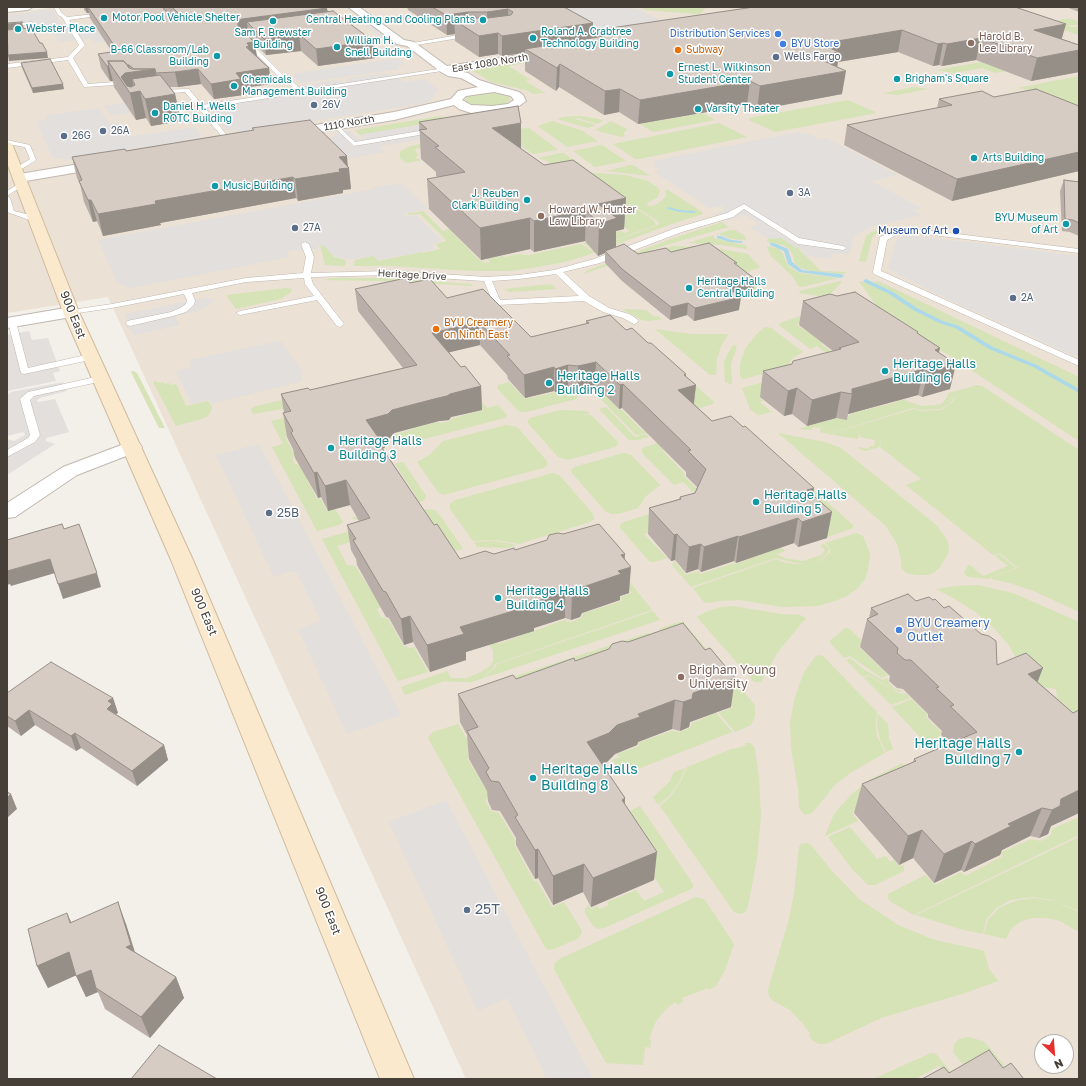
<!DOCTYPE html>
<html>
<head>
<meta charset="utf-8">
<style>
	body { margin:0 }
	#map { position:relative; width:1086px; height:1086px; overflow:hidden; background:#f3efe9; font-family:"Golos Text",sans-serif }
	canvas { display:block }
	.frame { position:absolute; inset:0; border:8px solid #463f38; pointer-events:none }
	.north { position:absolute; left:1034px; top:1034px; width:40px; height:40px; box-sizing:border-box; background:#fff; border:1px solid #b5b2af; border-radius:50%; rotate:154deg; font-size:11px; font-weight:700; line-height:16px; text-align:center; color:#463f38 }
	.north::after { content:''; display:block; margin:auto; width:14px; height:18px; background:#e6302d; clip-path:polygon(50% 0,100% 100%,50% 72%,0 100%) }
</style>
</head>
<body>
<div id="map">
<canvas width="1086" height="1086"></canvas>
<div class="frame"></div>
<div class="north">N</div>
</div>
<script>
const ctx = document.querySelector('canvas').getContext('2d');
ctx.lineJoin = 'round';
function fill(path, color) { ctx.fillStyle = color; ctx.fill(path, 'evenodd'); }
const toPath = rows => new Path2D(rows.map(r => 'M' + r).join(''));
function strokePath(path, color, width, dash) { ctx.strokeStyle = color; ctx.lineWidth = width; ctx.lineCap = dash ? 'butt' : 'round'; ctx.setLineDash(dash || []); ctx.stroke(path); }
function drawText(font, color, halo, rows, align = 'center') {
  ctx.font = font + ' "Golos Text",sans-serif'; ctx.lineWidth = 3; ctx.setLineDash([]); ctx.textBaseline = 'middle'; ctx.strokeStyle = halo; ctx.fillStyle = color; for (const [text, x, y, turn = 0] of rows) {
    ctx.save(); ctx.translate(x, y); ctx.rotate((+turn || 0) * Math.PI / 180); ctx.textAlign = isNaN(turn) ? turn : align; if (halo) ctx.strokeText(text, 0, 0); ctx.fillText(text, 0, 0); ctx.restore();
  }
}
const education = toPath([
	[57,7,1079,7,1079,1079,466,1079,108,297,7,313,7,73,9,72,7,68,7,13],
	[1042,1042,1066,1042,1066,1066,1042,1066]
]);
const green = toPath([
	[647,7,706,7,700,14,696,14,646,10,642,8],
	[1062,19,1072,19,1079,22,1079,25,1067,25,1071,27,1079,27,1079,31,1077,31,1079,32,1079,35,1061,29,1057,21],
	[546,59,508,66,531,80,525,81,545,93,533,94,529,91,491,82,473,71,478,69],
	[988,61,1013,70,995,73,982,68,954,73,936,70],
	[1079,76,1079,110,1024,89,1017,88],
	[914,87,928,89,898,95,883,93],
	[487,93,500,94,509,97,510,100,505,104,493,107,471,106,465,101,467,97,472,95],
	[848,100,877,113,775,132,749,120,750,119,749,118],
	[702,113,715,120,653,132,640,124],
	[441,116,444,118,422,124,360,135,355,130],
	[576,116,581,116,603,120,598,124,577,118,575,119,596,125,588,128,557,119,563,117],
	[552,121,583,131,586,133,585,134,587,134,598,141,567,147,538,126],
	[611,121,627,129,623,134,626,136,621,137,595,130],
	[719,123,747,137,639,159,635,159,613,144],
	[529,128,557,149,557,150,533,154,508,136,517,129],
	[458,137,459,140,415,149,418,155,416,157,417,159,420,159,420,161,406,163,400,158,400,152,410,146],
	[602,145,626,161,595,167,573,151],
	[560,153,564,153,586,169,556,165,538,158],
	[630,165,633,165,650,176,606,171],
	[592,173,594,175,592,173,626,175,648,181,658,188,660,191,658,197,647,203,648,206,653,206,660,202,666,196,665,190,668,190,702,212,703,214,666,226,588,255,565,262,537,267,510,271,474,271,389,266,354,266,355,260,371,256,375,256,378,261,422,252,435,267,423,253,440,249,436,244,447,241,420,214,406,215,409,213,418,212,423,211,443,231,449,229,477,258,485,263,490,262,488,259,503,256,505,257,517,254,529,255,581,244,590,250,658,225,659,222,641,210,638,209,639,206,636,207,636,210,640,211,653,220,656,225,591,249,583,243,609,237,606,234,622,231,624,233,630,231,618,222,587,174],
	[722,222,728,227,663,246,584,274,586,271,671,239],
	[889,226,893,228,876,234,872,238,866,262,859,261,866,236,872,232],
	[779,229,821,271,846,272,845,274,811,271,801,268,795,264,792,253,789,249,783,245,767,242,769,233],
	[730,230,735,230,745,236,746,240,732,239,719,234,714,235,714,238,734,243,746,245,747,249,721,245,688,243],
	[320,245,325,246,334,257,346,260,345,266,325,265],
	[672,246,710,247,748,254,760,267,747,272,744,275,752,285,756,286,760,294,748,297,744,294,754,291,735,276,646,256],
	[767,246,779,249,783,254,787,264,792,269,800,273,838,278,802,287,798,286,793,277,770,255],
	[331,278,383,278,470,284,474,286,382,281,325,280],
	[840,281,842,282,830,294,825,297,799,293,800,291],
	[859,281,870,284,878,281,1079,377,1079,441,883,312,873,301],
	[551,284,556,289,510,292,504,289],
	[286,288,292,289,291,292,281,299,236,309,226,295],
	[622,309,646,310,654,317,658,316,662,319,649,321,642,320],
	[806,314,817,318,796,324,823,343,821,344,839,357,847,368,817,346,810,349,779,325,780,323],
	[767,327,771,328,803,352,793,358,786,368,743,379,740,377,740,364,745,349,756,335,763,328],
	[655,329,691,334,726,334,728,335,721,346,717,359,716,375,710,375],
	[649,344,714,402,713,404,696,409],
	[733,345,737,346,731,364,732,383,730,384,725,382,724,363,727,355],
	[443,362,286,406,283,409,253,414,251,410,253,407],
	[822,366,787,388,759,396,763,401,760,402,772,412,758,415,750,409,742,388],
	[133,371,137,373,165,428,159,428,131,372],
	[156,381,158,383,163,382,164,384,169,383,170,385,176,384,186,406,208,401,212,407,211,411,208,416,201,419,176,426,153,382],
	[509,382,525,399,570,389,576,390,579,394,576,399,526,412,521,412,517,410,497,388,498,385],
	[593,382,619,410,621,409,643,431,684,420,654,435,650,436,646,433,636,435,589,387],
	[977,385,982,386,1079,450,1079,612,1034,591,1010,583,992,579,992,577,1018,568,1000,553,993,555,906,485,921,479,880,447,882,438,879,447,866,451,861,450,858,447,869,449,870,446,874,446,875,440,860,437,861,435,859,434,858,439,834,435,835,432,914,409,922,411,940,410,952,403,955,398,952,395,954,397,951,403,940,409,923,410,913,408,834,432,833,435,820,432,821,428,813,427,811,430,799,429,835,418,842,419,848,417,850,414,897,402,896,400,901,399,921,406,935,405,941,404,945,400,949,393],
	[473,392,487,408,498,405,507,415,505,418,405,444,394,443,392,438,394,436,393,435,411,430,411,429,437,422,442,423,450,421,453,418,483,410,469,393],
	[606,407,635,437,645,434,649,437,638,440,629,440,599,409],
	[561,410,587,411,590,414,579,415,591,415,617,441,618,445,615,447,568,460,558,457,528,423,528,420,530,418],
	[283,418,291,433,285,437,295,455,292,459,295,464,301,465,310,479,307,480,317,499,320,498,327,511,335,509,343,522,339,525,317,531,272,447,283,444,271,421],
	[738,423,853,525,853,528,828,537,806,516],
	[506,425,517,427,546,460,548,465,543,468,443,495,438,492,417,462,431,454,443,441],
	[778,433,825,442,841,448,936,525,946,538,949,546,948,554,940,567,933,573,928,575,916,575,906,573,901,567,901,559,897,544,886,526],
	[658,443,664,449,662,450,685,474,683,475,701,493,708,507,683,482,674,485,642,453,642,449,645,447],
	[625,453,631,455,660,485,646,496,638,508,618,514,611,514,605,511,572,473,571,470,575,467,619,454],
	[403,462,426,496,425,499,423,501,357,520,351,518,413,501,416,499,416,496,395,464],
	[553,473,560,476,593,514,594,519,590,522,519,544,495,540,473,541,450,509,450,504,455,500],
	[678,505,677,523,644,534,667,558,654,562,650,562,620,528,620,525,624,522],
	[427,509,434,510,439,514,463,549,451,552,401,516],
	[346,532,350,533,354,541,337,546,347,565,355,566,381,606,377,610,381,617,388,619,404,647,407,646,409,648,414,647,428,672,398,681,322,539],
	[857,533,863,536,870,554,868,570,865,579,858,588,847,596,835,601,818,606,783,607,740,600,719,601,709,603,704,602,693,588,776,559,785,563,796,564,805,564,820,561,830,553,830,548,825,543],
	[495,541,517,545,507,548,477,547,474,542],
	[824,544,829,548,828,553,819,561,805,564,795,563,776,558,691,587,672,565,674,561,686,575,698,571,701,574,734,563,736,564,781,547,785,551,777,554,784,558,803,561,821,555,825,550,820,545],
	[999,554,1016,568,991,577,990,579,969,577,966,576,964,573,968,565,970,565,983,576,1008,566,995,556],
	[628,580,652,610,495,664,493,668,485,675,486,677,469,683,468,682,453,682,445,681,405,695,401,687,447,671,451,678,467,678,481,672,490,666,493,661,493,650,489,645,497,642,498,644,564,620,571,622,581,618,584,613,622,601,620,597,632,593,623,582],
	[977,585,1013,593,1079,622,1079,717,1057,698,1056,689,1025,685,1019,663,1008,644,993,627,977,613,955,599,936,589,956,586],
	[732,606,781,614,800,615,806,618,777,653,761,682,754,682,697,617,704,613,717,608],
	[653,611,660,620,487,677,486,675,495,668,497,664],
	[678,622,684,623,755,705,755,717,751,725,735,732,719,713,733,707,707,675,660,633,659,629],
	[845,628,850,629,861,640,866,638,870,642,858,646,888,675,882,678,850,656,844,658,830,643,830,641],
	[648,633,653,636,512,687,491,684],
	[818,655,823,656,877,712,876,724,877,736,885,753,850,773,835,785,812,813,805,815,801,811,799,807,798,789,791,748,790,722,795,697,804,672,815,657],
	[850,658,863,669,877,677,883,680,888,678,888,682,895,689,904,691,900,692,893,690,869,675,863,677,846,660],
	[869,676,894,691,901,694,906,693,910,698,891,705,864,678],
	[912,699,928,715,926,717,942,733,939,734,945,739,936,743,929,742,922,739,892,707],
	[716,713,732,732,633,771,626,772,619,769,612,760,619,757,617,754,639,746,637,743,672,731,679,732,690,728,692,723],
	[878,714,888,724,889,739,893,749,886,752,880,740,877,724],
	[458,724,474,751,468,753,470,757,467,758,489,795,485,801,491,811,499,813,517,843,514,844,534,881,537,881,552,907,564,902,582,931,579,938,554,949,548,950,545,947,428,738,433,732],
	[745,743,750,743,754,746,755,750,759,777,761,816,757,858,751,891,747,909,744,913,740,914,734,912,660,806,671,796,681,781,687,767,734,748,735,749,746,745],
	[902,763,910,773,903,789,852,813,858,821,825,836,834,814,852,794,871,779],
	[685,768,680,781,670,795,658,805,653,797,670,781,674,772],
	[640,806,693,884,693,887,689,890,604,928,598,929,593,926,585,913,585,909,589,905,591,909,597,906,600,909,609,905,607,902,636,890,644,901,664,892,623,830,628,812],
	[1079,817,1079,835,914,915,891,902,888,898,888,894,925,875,935,885,961,872,965,876,1003,856,1000,853,1031,839,1041,841,1051,835,1052,829],
	[850,827,877,859,886,856,890,862,894,860,899,866,904,865,904,871,875,885,868,885,852,869,828,837],
	[1079,837,1079,911,1052,900,1033,897,1010,900,995,909,986,920,983,934,960,929,916,915],
	[807,843,811,845,831,870,859,899,898,925,932,939,984,951,989,969,998,981,965,993,881,1018,826,1044,819,1044,812,1040,809,1035,811,1034,802,1023,790,1010,772,1000,769,996,768,990,789,919,794,893,799,847,801,844],
	[696,897,705,900,734,944,725,970,716,986,709,990,708,988,682,998,683,1002,678,1005,675,1002,666,1009,656,1021,649,1039,651,1040,650,1048,645,1047,643,1065,606,1063,554,969,555,963,561,958],
	[1033,898,1054,901,1079,912,1079,932,1060,921,1046,918,1032,918,1020,922,1011,929,1006,939,984,934,988,920,999,908,1015,901],
	[968,1037,983,1041,989,1047,1015,1079,972,1076,953,1052,954,1045,959,1039],
	[931,1053,936,1054,953,1075,949,1078,939,1066,915,1079,873,1079]
]);
const parking = toPath([
	[459,7,627,7,639,10,671,25,619,35],
	[52,10,58,19,7,25,7,15],
	[58,19,64,28,98,23,111,41,96,43,92,38,59,42,51,29,40,30,35,22],
	[370,24,398,43,398,47,396,49,366,26],
	[397,58,405,64,398,66,397,67,399,69,300,83,293,77,295,76,292,74],
	[385,73,392,79,398,78,404,82,425,79,438,90,428,102,419,104,240,133,237,130,227,131,208,106,308,91,302,85,338,80,341,82,348,82,346,79],
	[124,103,131,113,111,116,104,106],
	[99,108,109,124,119,123,128,137,195,127,201,135,199,136,200,138,69,160,53,158,36,121,45,120,47,119,45,116],
	[420,125,435,137,379,146,385,152,346,159,326,138,336,136,335,133,350,131,358,139,361,139,362,138,359,135],
	[798,132,813,135,817,140,826,138,897,175,871,181,921,208,913,210,921,215,871,227,860,232,854,237,849,255,834,253,832,254,830,259,803,255,805,251,804,250,795,247,781,238,770,239,750,227,759,225,759,224,748,216,744,215,726,221,715,214,723,211,724,208,723,206,709,208,655,172,660,170,652,165,657,164,653,161],
	[396,184,404,185,428,209,405,213,402,216,405,217,416,215,442,241,432,244,435,249,379,260,373,256,353,259,339,258,333,255,325,246,322,245,318,246,319,249,299,251,296,250,289,251,287,253,290,257,130,288,118,284,98,240,369,190,380,186],
	[908,235,1079,256,1079,358,935,293,890,270,888,268,897,239],
	[206,298,215,300,199,311,175,316,180,325,134,335,131,329,127,327,126,323,128,321,125,314],
	[29,331,32,340,48,338,60,371,53,373,56,381,7,391,7,335],
	[280,341,302,370,302,381,211,404,209,400,192,404,176,371,192,367,189,360],
	[63,382,67,391,40,398,36,401,39,402,55,399,69,432,46,438,46,441,55,444,7,475,7,439,14,441,25,435,25,434,23,432,7,436,7,395,11,392],
	[259,444,348,613,401,715,347,734,298,629,321,621,297,573,293,571,274,577,216,455],
	[446,800,593,1079,543,1079,546,1077,507,998,478,1011,389,822]
]);
const stream = toPath([
	[668,207,680,210,694,211,696,212,694,213,680,212,668,209,668,207],
	[717,236,721,236,731,240,741,241,743,242,741,243,730,242,717,238,717,236],
	[770,243,774,243,788,249,792,262,802,270,841,274,844,276,841,278,799,272,788,264,784,251,770,245,770,243],
	[866,279,893,292,917,308,943,321,959,326,993,347,1037,365,1079,389,1079,393,1033,367,989,349,955,328,939,323,913,310,889,294,864,282,863,281,866,279]
]);
const service = toPath([
	[54,7,58,7,62,13,67,17,105,13,103,15,69,20,85,45,73,58,88,84,128,81,131,83,130,84,84,87,68,60,7,68,7,64,68,57,79,45,62,17,58,15,54,7],
	[379,17,381,19,334,25,332,24,379,17],
	[31,22,33,23,37,31,7,35,7,31,32,29,29,25,7,27,7,25,31,22],
	[264,31,266,32,266,34,246,38,285,77,290,79,302,90,445,68,448,70,205,108,233,143,230,145,228,144,185,92,158,94,155,92,158,90,189,89,202,105,296,91,286,81,281,79,240,38,247,34,264,31],
	[470,33,473,35,472,36,410,46,407,44,470,33],
	[335,123,355,142,425,130,428,132,425,134,354,146,333,126,332,125,335,123],
	[7,140,30,145,36,160,35,161,18,171,14,171,14,169,30,159,25,147,7,144,7,140],
	[20,183,25,184,7,196,10,198,14,211,38,217,38,221,32,221,7,212,7,191,20,183],
	[744,204,799,238,843,246,847,248,843,250,798,244,744,209,733,217,682,232,600,263,563,272,589,296,609,308,629,314,637,319,638,321,637,323,634,324,623,318,603,312,584,301,497,305,493,303,484,281,390,275,311,277,313,284,344,324,340,327,337,326,317,300,240,315,236,313,240,311,314,296,305,284,304,278,246,282,192,293,195,300,194,305,186,312,173,316,130,326,127,325,126,323,127,321,171,312,180,308,186,304,187,300,184,294,112,308,71,314,67,312,71,310,112,304,246,278,303,273,306,257,301,244,305,242,309,244,314,257,311,273,390,271,487,277,519,275,554,270,594,259,676,228,727,213,744,204],
	[556,274,579,296,500,300,492,281,519,279,556,274],
	[916,229,1079,249,1079,253,916,233,898,234,887,240,881,271,1079,360,1079,366,874,274,873,272,880,237,897,230,916,229],
	[12,319,16,322,28,368,90,354,94,357,90,360,24,374,21,373,8,322,12,319],
	[100,376,105,379,103,381,34,396,30,400,40,435,35,442,7,457,7,450,28,438,30,435,20,399,22,397,28,392,100,376]
]);
const minor = toPath([
	[348,7,359,7,404,40,414,42,447,66,554,50,559,53,554,56,458,71,468,73,479,80,498,86,519,92,523,95,526,101,515,109,492,114,471,113,459,109,454,105,394,120,289,137,285,136,283,133,285,130,394,112,451,99,458,91,478,87,461,78,448,76,441,72,407,46,397,44,348,7],
	[494,92,511,96,514,100,508,104,492,106,471,105,462,100,466,96,494,92],
	[103,160,108,161,110,164,108,167,20,182,15,181,13,178,15,175,20,174,103,160],
	[71,307,77,308,79,312,77,316,7,328,7,318,71,307],
	[132,441,139,443,142,447,139,451,77,475,15,517,7,518,7,503,63,467,132,441]
]);
const tertiary = toPath([
	[7,7,33,7,28,10,7,12,7,7]
]);
const secondary = toPath([
	[7,142,11,143,13,146,79,312,193,560,414,1079,380,1079,171,560,63,312,7,163,7,142]
]);
const wall = toPath([
	[84,7,325,7,328,11,373,41,375,58,318,66,301,51,266,55,255,44,257,56,269,68,271,84,242,88,244,95,214,99,201,84,178,87,170,87,175,94,181,121,151,126,146,118,136,120,114,87,113,81,110,81,101,68,98,54,112,52,90,18,89,13,87,13,84,10],
	[244,32,248,32,249,37],
	[407,7,564,7,593,31,749,8,747,7,1015,7,1062,39,1079,45,1079,72,1031,81,976,60,942,66,939,65,933,66,898,52,838,62,837,67,842,94,757,110,747,105,638,124,619,112,604,115,559,87,556,91,525,71,525,53,502,56,498,54,479,57,455,41,455,34,447,35,408,10],
	[1066,7,1079,7,1079,12],
	[21,63,64,89,33,93,22,68],
	[994,97,1079,106,1079,171,952,201,844,145,847,125,937,108,939,99],
	[419,122,521,149,544,165,626,198,624,229,616,231,616,247,638,254,671,252,737,266,753,291,737,295,739,310,694,321,687,315,670,320,622,281,605,263,605,253,598,256,585,241,534,252,530,249,481,260,429,209,427,179,438,177,436,176,436,172,421,159],
	[252,128,348,166,351,189,343,190,343,193,298,201,296,198,160,223,161,225,103,236,97,221,93,222,84,202,80,184,77,178,72,157,126,151,253,131],
	[1064,180,1079,182,1079,236,1070,232,1062,231,1060,191],
	[410,283,447,298,531,337,586,324,586,321,626,330,648,343,686,374,686,377,696,385,694,404,712,421,814,488,813,495,827,538,798,547,794,543,736,563,734,561,701,572,698,569,686,573,675,560,671,561,648,534,649,508,679,499,680,497,695,493,697,487,686,476,686,472,622,408,619,409,595,385,578,389,568,389,555,392,554,391,525,398,508,379,507,375,480,345,449,352,461,367,481,386,482,410,451,417,449,420,439,421,394,433,390,438,380,441,385,452,434,525,460,559,494,554,515,550,625,560,629,593,620,596,620,600,582,613,580,617,571,620,565,618,534,628,534,631,466,652,466,660,430,672,413,642,404,645,389,618,386,617,357,565,356,559,351,550,347,525,359,521,350,505,328,511,321,497,318,498,295,458,293,449,287,437,283,413,284,413,281,394,310,390,403,368,358,311,355,289],
	[803,301,918,332,917,333,939,352,950,389,922,397,918,395,848,414,847,420,836,418,807,426,792,414,784,416,760,397,763,371,792,364,833,351,799,325],
	[916,601,997,665,1038,682,1073,713,1079,710,1079,813,1051,826,1048,834,1039,838,1030,836,1002,850,1000,855,964,872,961,870,934,883,913,858,899,865,854,813,862,784,913,762,914,759,950,743,941,735,942,731,928,717,928,714,903,689,897,688,889,681,890,676,860,647,867,619,869,618,871,608],
	[575,661,731,707,690,722,689,727,680,731,672,729,638,742,637,745,615,754,607,762,602,764,625,798,625,804,654,880,591,907,583,892,553,905,538,878,535,879,516,845,516,838,500,811,492,810,488,801,487,791,469,759,467,735,460,722,458,694,516,679],
	[7,693,113,698,118,713,116,714,164,745,168,760,137,786,81,748,76,751,35,725,21,736,7,726],
	[71,922,126,924,135,952,176,977,184,998,150,1038,105,1009,98,992,86,997,76,975,48,988,37,966]
]);
const shadedWall = toPath([
	[85,7,88,7,89,13,87,13],
	[327,8,329,22,247,22,248,32,244,33,238,26,238,21,242,19],
	[508,9,509,29,488,32,487,12],
	[468,12,469,30,454,20,455,34,447,35,446,15],
	[22,23,24,28,7,30,7,24],
	[593,23,593,31,606,30,606,52,525,49,525,53,502,56,502,36],
	[1066,24,1060,45,1034,30],
	[902,30,898,52,838,62,836,73,846,71,842,94,757,110,760,86,813,56,820,44],
	[498,33,498,54,479,57,479,36],
	[299,34,301,51,266,55,264,39],
	[981,38,976,60,942,66,947,44],
	[373,41,375,58,318,66,316,49],
	[254,42,257,57,249,61,247,43],
	[943,43,939,65,933,66,938,44],
	[1079,50,1079,72,1031,81,1037,58],
	[47,52,48,58,9,61,8,55],
	[560,64,559,87,556,91,557,68],
	[129,65,130,72,155,69,161,95,140,91,146,118,136,120,130,93,111,66],
	[132,79,135,85,135,92],
	[107,66,109,66,113,81,110,81],
	[269,68,271,84,242,88,244,95,214,99,211,84,236,73],
	[198,69,201,84,178,87,175,72],
	[750,81,747,105,638,124,640,100],
	[63,84,64,89,33,93,32,88],
	[620,89,619,112,604,115,605,91],
	[175,94,181,121,151,126,145,99],
	[521,123,521,151,492,128],
	[1079,152,1079,171,952,201,957,179],
	[347,156,348,168,349,168,351,189,343,190,343,193,298,201,295,179,339,157],
	[293,177,296,198,160,223,161,225,103,236,98,214,155,201],
	[626,198,624,229,616,231,616,249,605,251,605,253,598,256,599,224,598,204],
	[88,200,91,200,97,221,93,222],
	[586,210,585,241,534,252,534,221],
	[530,218,530,249,481,260,480,228],
	[755,279,753,291,724,298,725,286],
	[741,297,739,310,694,321,695,308],
	[688,303,687,315,670,320,671,307],
	[479,322,480,345,434,356,432,333],
	[940,348,935,370,956,364,950,389,922,397,928,372,935,350],
	[596,362,595,385,578,389,578,366],
	[568,365,568,389,555,392,555,369],
	[554,367,554,391,525,398,524,375],
	[924,369,918,395,848,414,852,394,852,389],
	[686,374,685,388,696,385,693,409,678,390,684,375],
	[623,384,622,408,619,409,620,385],
	[481,386,482,410,451,417,449,420,439,421,394,433,390,438,369,444,366,420,392,410,450,394],
	[797,388,792,414,784,416,788,391],
	[841,392,836,418,807,426,812,400],
	[317,472,321,497,318,498,314,473],
	[346,480,350,505,328,511,325,486],
	[814,488,809,513,807,490],
	[832,512,827,538,798,547,802,522],
	[798,518,794,543,736,563,739,537],
	[677,534,675,560,671,561,674,535],
	[738,536,734,561,701,572,704,547],
	[701,544,698,569,686,573,689,547],
	[625,554,624,569,631,567,629,593,620,596,620,600,582,613,580,617,571,620,572,594,583,587,621,555],
	[50,559,55,573,11,586,10,584,7,585,7,571],
	[97,573,101,587,63,599,58,584],
	[565,592,565,618,534,628,534,631,466,652,466,660,430,672,427,645,460,627],
	[410,616,413,642,404,645,401,619],
	[1043,668,1032,696,1028,674],
	[735,678,731,707,690,722,689,727,680,731,683,702,693,693],
	[113,698,118,713,116,714,107,709,108,701],
	[675,700,672,729,638,742,637,745,615,754,607,762,586,770,587,742,638,714],
	[29,710,35,725,21,736,15,721],
	[75,733,81,748,76,751,71,736],
	[164,745,168,760,137,786,132,771],
	[1079,790,1079,813,1051,826,1048,834,1039,838,1052,810,1061,799],
	[11,794,17,809,7,818,7,798],
	[625,798,623,827,622,800],
	[1042,808,1030,836,1002,850,1000,855,964,872,975,844,1008,824],
	[922,830,913,858,899,865,908,836],
	[972,841,961,870,934,883,944,854],
	[538,849,538,878,535,879,535,850],
	[657,852,654,880,591,907,593,878],
	[584,864,583,892,553,905,553,876],
	[118,902,126,924,139,966,126,947],
	[67,913,77,935,70,923],
	[69,952,79,974,48,988,37,966],
	[91,970,96,988,98,992,86,997,76,976],
	[176,977,184,998,150,1038,141,1017]
]);
const building = toPath([
	[88,7,162,7,171,17,176,18,178,13,172,7,325,7,327,8,242,19,238,21,238,26,254,42,247,43,249,46,246,47,269,68,236,73,241,79,211,84,198,69,175,72,156,73,155,69,134,69,129,65,127,65,124,61,108,61,109,66,107,66,98,54,118,51,88,7],
	[432,7,564,7,593,23,502,36,498,33,479,36,454,20,468,18,488,18,511,15,513,12,508,9,487,12,468,12,446,15,432,7],
	[754,7,1015,7,1066,24,1034,30,1079,45,1079,50,1037,58,981,38,947,44,943,43,938,44,902,30,820,44,839,52,813,56,846,71,760,86,750,81,640,100,620,89,605,91,560,64,557,68,525,49,610,35,611,33,606,30,563,35,754,7],
	[333,11,373,41,316,49,299,34,264,39,247,22,333,11],
	[22,22,22,23,7,24,7,23,22,22],
	[31,28,40,43,42,43,47,52,8,55,7,30,31,28],
	[50,59,63,84,32,88,21,63,50,59],
	[108,61,124,61,129,68,132,69,155,69,125,73,121,77,127,86,131,87,135,85,132,79,160,75,175,94,145,99,140,91,130,93,108,61],
	[1036,89,1079,106,1079,152,957,179,847,125,952,105,939,99,982,91,994,97,1036,89],
	[518,106,521,123,492,128,544,165,573,160,626,198,598,204,617,218,599,224,586,210,534,221,530,218,480,228,427,179,465,172,435,147,439,146,419,130,427,129,419,122,518,106],
	[310,120,347,156,339,157,349,168,339,169,340,172,295,179,293,177,155,201,156,204,98,214,91,200,88,200,79,181,82,180,72,157,125,149,126,151,254,130,252,128,310,120],
	[1064,180,1079,182,1079,223,1073,220,1065,219,1064,180],
	[709,243,737,263,734,263,755,279,725,286,741,297,695,308,688,303,671,307,622,269,605,251,624,244,638,254,666,248,671,252,709,243],
	[406,278,410,283,430,279,447,298,483,289,531,337,589,323,586,321,610,315,626,330,632,328,648,343,651,343,686,374,684,375,696,385,678,390,712,421,731,416,743,427,745,426,814,488,807,490,832,512,802,522,798,518,739,537,738,536,704,547,701,544,689,547,677,534,674,535,649,508,681,499,680,497,695,493,706,469,688,451,691,450,623,384,620,385,596,362,578,366,568,365,555,369,554,367,524,375,507,356,510,355,479,322,432,333,461,367,465,366,481,386,450,394,447,396,438,398,392,410,388,414,366,420,385,447,382,448,434,525,437,524,460,559,485,551,494,554,514,548,515,550,547,540,549,535,558,533,563,534,599,524,625,554,621,555,631,567,618,571,621,574,583,587,580,591,572,594,565,592,532,603,533,605,460,627,464,634,427,645,410,616,401,619,386,592,383,591,353,540,356,539,347,525,370,518,346,480,325,486,317,472,314,473,291,433,293,431,283,413,291,411,281,394,308,388,310,390,417,365,355,289,406,278],
	[855,292,918,332,917,333,940,348,935,350,956,364,928,372,924,369,852,389,852,394,841,392,812,400,797,388,788,391,763,371,792,364,793,361,841,349,839,348,859,342,803,301,830,294,837,296,855,292],
	[62,524,64,529,79,524,97,573,58,584,50,559,7,571,7,540,62,524],
	[908,594,916,601,929,597,933,600,935,599,944,608,949,606,981,634,989,636,996,641,997,665,1026,653,1043,668,1028,674,1073,713,1079,710,1079,790,1061,799,1060,806,1052,810,1042,808,1008,824,1011,826,975,844,972,841,944,854,922,830,908,836,862,784,916,761,914,759,977,732,950,706,954,705,936,688,939,687,911,660,905,660,897,653,898,648,867,619,878,614,871,608,908,594],
	[683,623,705,650,710,648,735,678,693,693,692,699,683,702,675,700,638,714,640,717,617,725,609,733,587,742,625,798,622,800,657,852,593,878,584,864,553,876,538,849,535,850,515,817,518,815,499,782,491,781,486,772,489,768,467,731,478,727,458,694,513,675,516,679,574,658,575,661,609,649,612,644,622,641,628,642,683,623],
	[51,662,113,698,108,701,112,704,107,709,164,745,132,771,75,733,71,736,29,710,15,721,7,716,7,693,51,662],
	[7,792,11,794,7,798,7,792],
	[118,902,131,945,126,947,176,977,141,1017,96,988,91,970,76,976,69,952,37,966,28,929,67,913,70,923,118,902],
	[159,1045,217,1079,131,1079,159,1045],
	[989,1050,1003,1068,1011,1063,1024,1079,922,1079,944,1067,949,1073,989,1050]
]);
const markers = [
	[104,18,4,"#0f9aa8"],
	[483,20,4,"#0f9aa8"],
	[273,21,4,"#0f9aa8"],
	[18,29,4,"#0f9aa8"],
	[778,34,4,"#3f7fe0"],
	[533,38,4,"#0f9aa8"],
	[971,43,4,"#8d6e63"],
	[783,44,4,"#3f7fe0"],
	[337,47,4,"#0f9aa8"],
	[678,50,4,"#e8710a"],
	[217,56,4,"#0f9aa8"],
	[776,57,4,"#5c6f8a"],
	[670,74,4,"#0f9aa8"],
	[897,79,4,"#0f9aa8"],
	[234,86,4,"#0f9aa8"],
	[314,105,4,"#5c6f8a"],
	[698,109,4,"#0f9aa8"],
	[155,113,4,"#0f9aa8"],
	[103,131,4,"#5c6f8a"],
	[64,136,4,"#5c6f8a"],
	[974,158,4,"#0f9aa8"],
	[215,186,4,"#0f9aa8"],
	[790,193,4,"#5c6f8a"],
	[527,200,4,"#0f9aa8"],
	[541,216,4,"#8d6e63"],
	[1066,224,4,"#0f9aa8"],
	[295,228,4,"#5c6f8a"],
	[956,231,4,"#1a4fb4"],
	[689,288,4,"#0f9aa8"],
	[1013,298,4,"#5c6f8a"],
	[436,329,4,"#e8710a"],
	[885,371,4,"#0f9aa8"],
	[549,383,4,"#0f9aa8"],
	[331,448,4,"#0f9aa8"],
	[756,502,4,"#0f9aa8"],
	[269,513,4,"#5c6f8a"],
	[498,598,4,"#0f9aa8"],
	[899,630,4,"#3f7fe0"],
	[681,677,4,"#8d6e63"],
	[1019,752,4,"#0f9aa8"],
	[533,778,4,"#0f9aa8"],
	[467,910,4,"#5c6f8a"]
];
const farCulturenames = [
	["Motor Pool Vehicle Shelter",112,18],
	["Central Heating and Cooling Plants",475,20,"right"],
	["Webster Place",26,29],
	["Roland A. Crabtree",541,32],
	["Technology Building",541,44],
	["Sam F. Brewster",273,33,"center"],
	["Building",273,45,"center"],
	["William H.",345,41],
	["Snell Building",345,53],
	["B-66 Classroom/Lab",209,50,"right"],
	["Building",209,62,"right"],
	["Ernest L. Wilkinson",678,68],
	["Student Center",678,80],
	["Brigham's Square",905,79],
	["Chemicals",242,80],
	["Management Building",242,92],
	["Daniel H. Wells",163,107],
	["ROTC Building",163,119],
	["Varsity Theater",706,109],
	["Arts Building",982,158],
	["Music Building",223,186],
	["J. Reuben",519,194,"right"],
	["Clark Building",519,206,"right"],
	["BYU Museum",1058,218,"right"],
	["of Art",1058,230,"right"],
	["Heritage Halls",697,282],
	["Central Building",697,294]
];
const farShopnames = [
	["Distribution Services",770,34],
	["BYU Store",791,44,"left"]
];
const farEducationnames = [
	["Harold B.",979,37],
	["Lee Library",979,49],
	["Howard W. Hunter",549,210],
	["Law Library",549,222]
];
const farFoodnames = [
	["Subway",686,50],
	["BYU Creamery",444,323],
	["on Ninth East",444,335]
];
const farServicenames = [
	["Wells Fargo",784,57],
	["26V",322,105],
	["26A",111,131],
	["26G",72,136],
	["3A",798,193],
	["27A",303,228],
	["2A",1021,298]
];
const farStreetnames = [
	["East 1080 North",490,63,-9],
	["1110 North",349,123,-10],
	["Heritage Drive",412,275,3]
];
const farTransitnames = [
	["Museum of Art",948,231]
];
const streetNames = [
	["900 East",73,315,68],
	["900 East",204,612,67],
	["900 East",328,911,68]
];
const cultureNames = [
	["Heritage Halls",893,364],
	["Building 6",893,378],
	["Heritage Halls",557,376],
	["Building 2",557,390],
	["Heritage Halls",339,441],
	["Building 3",339,455],
	["Heritage Halls",764,495],
	["Building 5",764,509],
	["Heritage Halls",506,591],
	["Building 4",506,605]
];
const serviceNames = [
	["25B",277,513]
];
const shopNames = [
	["BYU Creamery",907,623],
	["Outlet",907,637]
];
const educationNames = [
	["Brigham Young",689,670],
	["University",689,684]
];
const nearCulturenames = [
	["Heritage Halls",1011,744],
	["Building 7",1011,760],
	["Heritage Halls",541,770,"left"],
	["Building 8",541,786,"left"]
];
const nearServicenames = [
	["25T",475,910]
];
fill(education, '#ebe1d4');
fill(green, '#d5e3b6');
fill(parking, '#e2dfdd');
fill(stream, '#abd9ea');
strokePath(service, '#c1b8b0', 1);
strokePath(minor, '#c1b8b0', 2);
strokePath(tertiary, '#c1b8b0', 2);
strokePath(secondary, '#cebb9d', 2);
fill(service, '#fff');
fill(minor, '#fff');
fill(tertiary, '#fff');
fill(secondary, '#fae9cd');
fill(wall, '#b9afa8');
fill(shadedWall, '#968f88');
fill(building, '#d7ccc3');
strokePath(building, '#968f88', 1);
for (const [x, y, r, color] of markers) { const dot = new Path2D(); dot.arc(x, y, r, 0, 2 * Math.PI); ctx.fillStyle = color; ctx.fill(dot); strokePath(dot, '#fff', 1.5); }
drawText('10px', '#0d838f', '#fff', farCulturenames, 'left');
drawText('10px', '#366cbe', '#fff', farShopnames, 'right');
drawText('10px', '#785e54', '#fff', farEducationnames, 'left');
drawText('10px', '#c56008', '#fff', farFoodnames, 'left');
drawText('10px', '#4e5e75', '#fff', farServicenames, 'left');
drawText('10px', '#463f38', '#fff', farStreetnames);
drawText('10px', '#164399', '#fff', farTransitnames, 'right');
drawText('12px', '#463f38', '#fff', streetNames);
drawText('12px', '#0d838f', '#fff', cultureNames, 'left');
drawText('12px', '#4e5e75', '#fff', serviceNames, 'left');
drawText('12px', '#366cbe', '#fff', shopNames, 'left');
drawText('12px', '#785e54', '#fff', educationNames, 'left');
drawText('14px', '#0d838f', '#fff', nearCulturenames, 'right');
drawText('14px', '#4e5e75', '#fff', nearServicenames, 'left');
</script>
</body>
</html>
